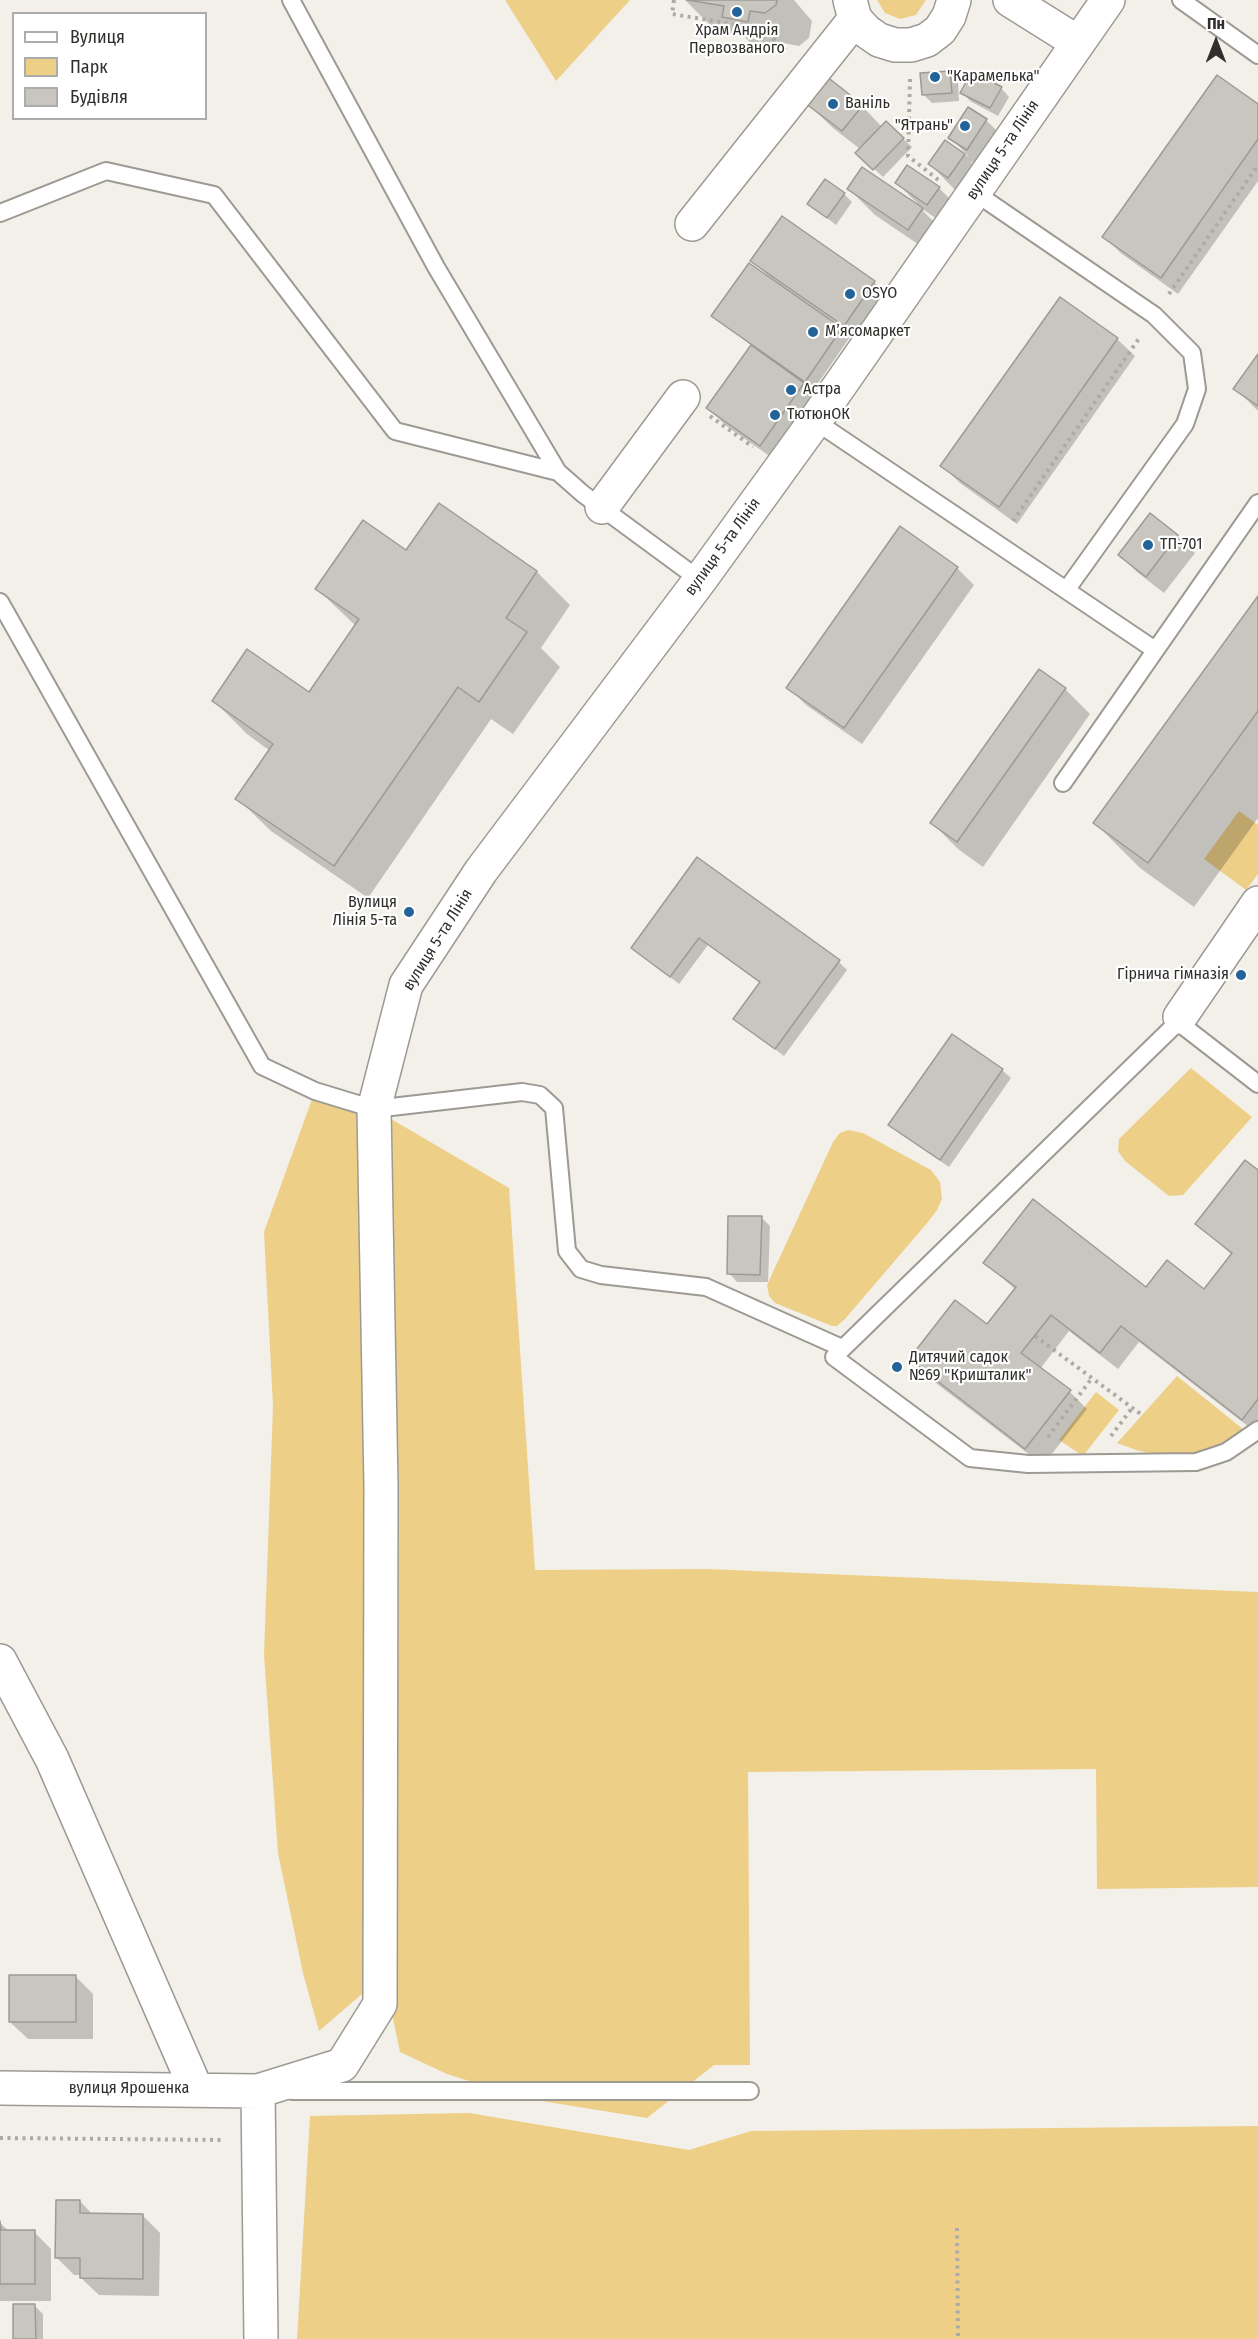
<!DOCTYPE html>
<html>
<head>
<meta charset="utf-8">
<style>
	body { margin:0 }
	#map { position:relative; width:1258px; height:2339px; overflow:hidden; background:#f3f0ea; font-family:"Fira Sans Condensed",sans-serif }
	canvas { display:block }
	.legend { position:absolute; left:12px; top:12px; width:195px; height:108px; box-sizing:border-box; background:#fff; border:2px solid #acacab; margin:0; padding:8px 10px; list-style:none; font-size:18px; color:#302f2c }
	.legend li { display:flex; align-items:center; gap:12px; height:30px }
	.legend b { width:30px; border:2px solid #acacab }
	.north { position:absolute; left:1186px; top:12px; width:60px; height:60px; -webkit-text-stroke:4px #fff; paint-order:stroke; rotate:0deg; font-size:16px; font-weight:700; line-height:24px; text-align:center; color:#302f2c }
	.north::after { content:''; display:block; margin:auto; width:21px; height:27px; background:#302f2c; clip-path:polygon(50% 0,100% 100%,50% 72%,0 100%) }
</style>
</head>
<body>
<div id="map">
<canvas width="1258" height="2339"></canvas>
<ul class="legend">
<li><b style="height:8px;background:#fff"></b>Вулиця</li>
<li><b style="height:16px;background:#edcf88"></b>Парк</li>
<li><b style="height:16px;background:#c8c6bf"></b>Будівля</li>
</ul>
<div class="north">Пн</div>
</div>
<script>
const ctx = document.querySelector('canvas').getContext('2d');
ctx.lineJoin = 'round';
function fill(path, color) { ctx.fillStyle = color; ctx.fill(path, 'evenodd'); }
const toPath = rows => new Path2D(rows.map(r => 'M' + r).join(''));
function strokePath(path, color, width, dash) { ctx.strokeStyle = color; ctx.lineWidth = width; ctx.lineCap = dash ? 'butt' : 'round'; ctx.setLineDash(dash || []); ctx.stroke(path); }
function drawText(font, color, halo, rows, align = 'center') {
  ctx.font = font + ' "Fira Sans Condensed",sans-serif'; ctx.lineWidth = 4.5; ctx.setLineDash([]); ctx.textBaseline = 'middle'; ctx.strokeStyle = halo; ctx.fillStyle = color; for (const [text, x, y, turn = 0] of rows) {
    ctx.save(); ctx.translate(x, y); ctx.rotate((+turn || 0) * Math.PI / 180); ctx.textAlign = isNaN(turn) ? turn : align; if (halo) ctx.strokeText(text, 0, 0); ctx.fillText(text, 0, 0); ctx.restore();
  }
}
const green = toPath([
	[505,0,630,0,556,81],
	[877,0,926,0,916,15,900,19,885,13],
	[1239,811,1258,825,1258,874,1246,890,1204,859],
	[1191,1068,1252,1117,1183,1195,1169,1196,1125,1161,1118,1151,1119,1139],
	[315,1091,374,1109,509,1188,535,1570,706,1569,1258,1592,1258,1887,1097,1889,1096,1769,748,1772,750,2065,714,2065,647,2118,523,2098,447,2074,400,2052,384,1975,319,2031,303,1973,278,1853,264,1655,273,1406,264,1232],
	[848,1130,863,1133,931,1170,940,1182,942,1199,937,1210,928,1222,845,1319,837,1326,832,1326,775,1303,769,1296,767,1285,833,1142,840,1133],
	[1177,1376,1243,1429,1228,1440,1213,1447,1194,1453,1176,1456,1156,1455,1136,1450,1117,1443],
	[1096,1392,1119,1410,1083,1456,1059,1440],
	[469,2113,689,2150,751,2131,1258,2126,1258,2339,297,2339,310,2116]
]);
const shadow = toPath([
	[685,0,794,0,812,21,809,38,799,46,783,43,781,54,757,50,744,36,717,32],
	[949,73,958,81,959,101,932,103,923,94],
	[826,78,862,106,882,127,886,123,912,147,883,177,857,153,860,149,833,128,807,103],
	[1001,88,1009,97,998,116,970,101,962,92],
	[1258,106,1258,181,1178,294,1122,254,1104,237],
	[969,109,986,120,1012,146,993,174,970,161,990,181,974,203,955,190,930,164,945,142,969,157,950,137],
	[897,183,939,188,965,214,953,230,924,210,923,211,947,235,934,255,875,215,849,189,921,207],
	[844,194,852,202,836,225,809,204],
	[752,260,874,282,900,308,870,350,850,337,814,389,806,383,804,385,821,401,778,462,725,425,708,408,752,346,713,316,768,276],
	[1117,339,1135,356,1017,524,960,483,942,466],
	[1258,356,1258,411,1235,388],
	[439,505,537,572,570,605,541,648,560,667,513,734,491,719,368,898,271,831,237,798,270,751,247,734,214,701,309,694,356,626,317,589,407,552],
	[1177,536,1195,553,1164,593,1137,572,1120,555],
	[957,568,974,585,862,744,806,705,788,687],
	[1258,598,1258,818,1194,907,1140,868,1095,823],
	[1065,689,1090,714,983,867,958,849,932,823],
	[697,859,839,962,847,970,784,1056,735,1019,761,984,708,945,679,984,633,948],
	[952,1036,1002,1070,1011,1078,949,1167,899,1133,890,1125],
	[1258,1172,1258,1434,1139,1342,1118,1369,1069,1331,1040,1369,1070,1392,1087,1409,1043,1465,928,1377,911,1359,987,1326,1016,1290,985,1263,1147,1289,1205,1291,1232,1255,1197,1224],
	[761,1217,770,1226,768,1282,737,1282,729,1273],
	[76,1977,93,1994,93,2039,28,2039,10,2022],
	[80,2201,93,2215,142,2215,160,2233,159,2296,99,2295,81,2278,81,2275,74,2275,57,2258],
	[0,2223,10,2232,34,2232,51,2249,51,2301,0,2301],
	[34,2305,43,2314,43,2339,15,2339]
]);
const building = toPath([
	[687,0,777,0,776,5,765,13,750,11,748,22,722,17,724,6,687,0],
	[950,71,952,93,922,95,920,73,950,71],
	[972,71,1002,87,990,108,960,93,972,71],
	[1217,75,1258,104,1258,139,1161,278,1102,237,1217,75],
	[826,76,863,105,842,131,805,103,826,76],
	[968,107,987,119,967,150,948,138,968,107],
	[886,121,904,138,873,170,855,153,886,121],
	[945,140,965,154,948,178,928,164,945,140],
	[907,165,940,187,927,205,895,183,907,165],
	[862,167,923,208,908,230,847,189,862,167],
	[825,179,845,193,827,218,807,204,825,179],
	[782,216,875,281,844,326,750,261,782,216],
	[749,263,842,328,805,382,711,316,749,263],
	[1060,297,1118,338,999,507,940,466,1060,297],
	[751,345,804,383,760,446,706,408,751,345],
	[1258,354,1258,406,1233,389,1258,354],
	[439,503,537,571,506,618,527,632,479,702,458,687,334,866,235,799,273,744,212,701,247,649,309,692,359,619,315,589,363,520,406,550,439,503],
	[1150,513,1178,535,1146,577,1118,555,1150,513],
	[900,526,958,567,844,728,786,688,900,526],
	[1258,596,1258,711,1148,863,1093,823,1258,596],
	[1039,669,1066,688,957,842,930,823,1039,669],
	[697,857,840,960,775,1049,733,1019,760,982,699,938,670,977,631,948,697,857],
	[952,1034,1003,1069,940,1160,888,1125,952,1034],
	[1245,1160,1258,1170,1258,1399,1242,1420,1121,1326,1100,1353,1051,1315,1021,1353,1071,1390,1025,1449,909,1359,955,1300,987,1324,1016,1287,983,1263,1033,1199,1146,1287,1167,1260,1204,1289,1232,1253,1195,1224,1245,1160],
	[728,1216,762,1216,760,1275,727,1274,728,1216],
	[9,1975,76,1975,76,2022,9,2022,9,1975],
	[56,2200,80,2200,80,2213,143,2214,143,2279,80,2278,80,2258,55,2258,56,2200],
	[0,2221,1,2230,35,2230,35,2284,0,2284,0,2221],
	[13,2304,35,2304,36,2339,13,2339,13,2304]
]);
const path = toPath([
	[674,0,672,14,762,29,786,50],
	[910,79,908,156,941,182],
	[1169,294,1258,165],
	[710,416,753,447],
	[1013,521,1140,337],
	[1035,1336,1142,1415],
	[1111,1436,1132,1408],
	[1048,1437,1092,1378],
	[0,2138,225,2140],
	[957,2228,958,2339]
]);
const service = toPath([
	[291,0,436,267,558,472,583,494,700,580],
	[1181,0,1258,55],
	[974,192,1154,315,1192,353,1197,389,1185,424,1067,589],
	[0,213,106,171,214,195,395,431,558,472],
	[815,421,1155,650],
	[0,602,262,1066,315,1091,374,1109,522,1092,540,1095,554,1108,567,1251,581,1269,601,1275,706,1287,842,1348],
	[1063,783,1258,503],
	[1258,1084,1178,1022,834,1357,970,1458,1028,1464,1196,1462,1226,1452,1258,1430],
	[292,2091,750,2091]
]);
const minor = toPath([
	[850,0,855,19,866,31,879,40,895,45,911,45,927,40,940,30,949,16,954,0],
	[1010,0,1077,42],
	[692,224,855,19],
	[602,507,683,397],
	[1180,1017,1258,903],
	[0,1661,52,1759,196,2089],
	[0,2088,258,2091,342,2065,380,2004,381,1486,374,1109],
	[258,2091,261,2339]
]);
const tertiary = toPath([
	[374,1109,406,985,481,871,700,580,815,421,1108,0]
]);
const markers = [
	[737,12,6,"#226399"],
	[935,77,6,"#226399"],
	[833,104,6,"#226399"],
	[965,126,6,"#226399"],
	[850,294,6,"#226399"],
	[813,332,6,"#226399"],
	[791,390,6,"#226399"],
	[775,415,6,"#226399"],
	[1148,545,6,"#226399"],
	[409,912,6,"#226399"],
	[1241,975,6,"#226399"],
	[897,1367,6,"#226399"]
];
const poiNames = [
	["Храм Андрія",737,31,"center"],
	["Первозваного",737,49,"center"],
	["\"Карамелька\"",947,77],
	["Ваніль",845,104],
	["\"Ятрань\"",953,126,"right"],
	["OSYO",862,294],
	["Мʼясомаркет",825,332],
	["Астра",803,390],
	["ТютюнОК",787,415],
	["ТП-701",1160,545],
	["Вулиця",397,903,"right"],
	["Лінія 5-та",397,921,"right"],
	["Гірнича гімназія",1229,975,"right"],
	["Дитячий садок",909,1358],
	["№69 \"Кришталик\"",909,1376]
];
const streetNames = [
	["вулиця 5-та Лінія",1003,150,-56],
	["вулиця 5-та Лінія",723,547,-54],
	["вулиця 5-та Лінія",438,940,-58],
	["вулиця Ярошенка",129,2089]
];
fill(green, '#edcf88');
fill(shadow, '#0003');
fill(building, '#c8c6bf');
strokePath(building, '#9d9a94', 1.5);
strokePath(service, '#9d9a94', 20);
strokePath(minor, '#9d9a94', 36);
strokePath(tertiary, '#9d9a94', 36);
strokePath(path, '#adaaa5', 4, [3, 4.5]);
strokePath(service, '#fff', 16);
strokePath(minor, '#fff', 33);
strokePath(tertiary, '#fff', 33);
for (const [x, y, r, color] of markers) { const dot = new Path2D(); dot.arc(x, y, r, 0, 2 * Math.PI); ctx.fillStyle = color; ctx.fill(dot); strokePath(dot, '#fff', 2); }
drawText('16px', '#302f2c', '#fff', poiNames, 'left');
drawText('16px', '#302f2c', '#fff', streetNames);
</script>
</body>
</html>
